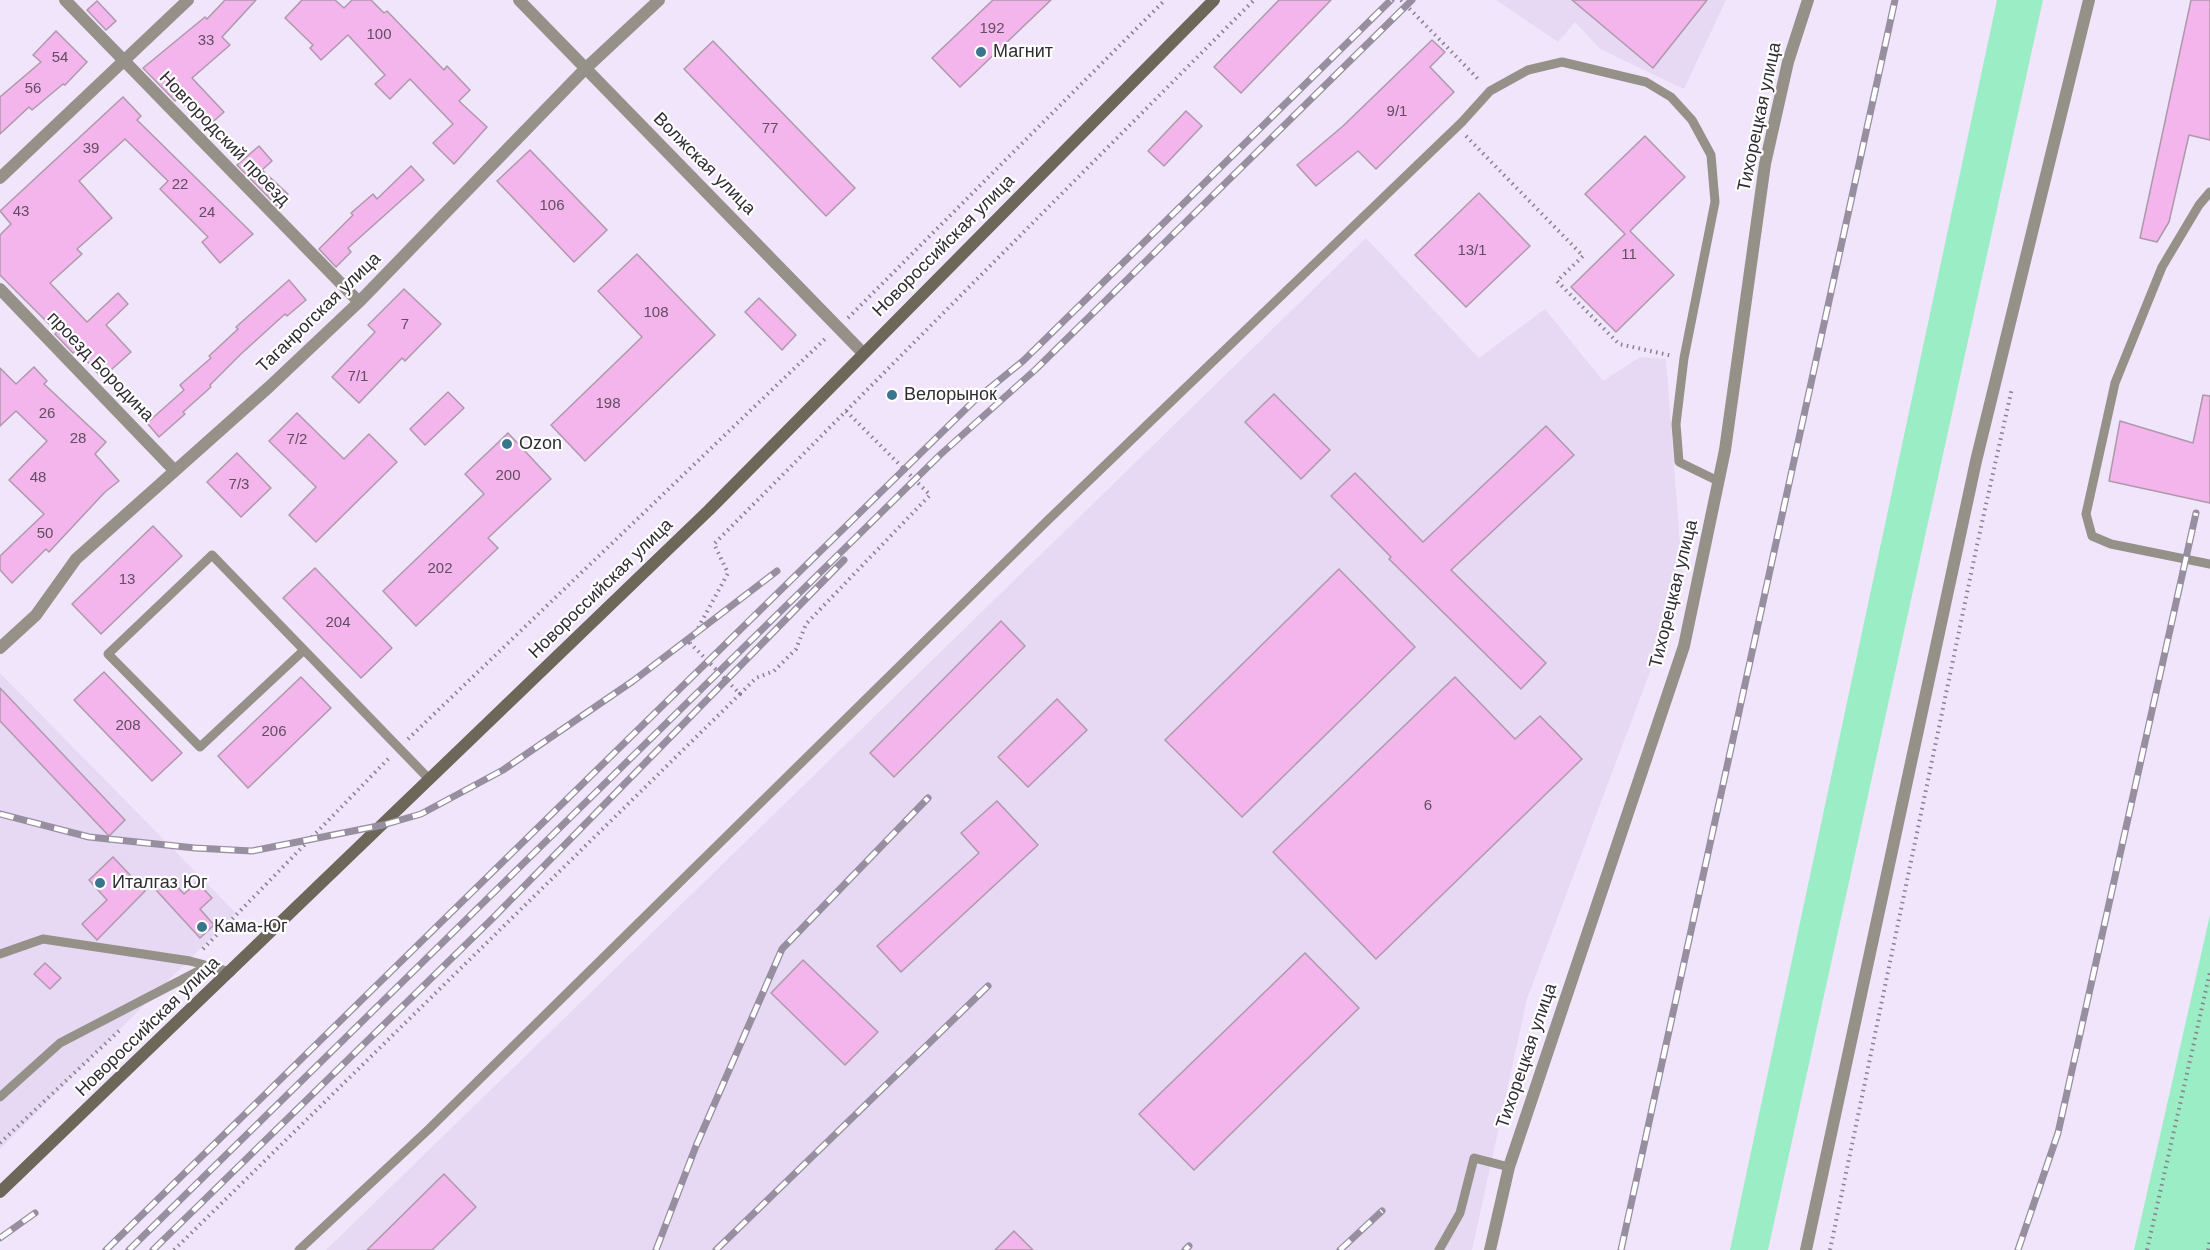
<!DOCTYPE html>
<html>
<head>
<meta charset="utf-8">
<style>
	body { margin:0 }
	canvas { display:block; background:#f1e5fc }
</style>
</head>
<body>
<canvas width="2210" height="1250"></canvas>
<script>
const ctx = document.querySelector('canvas').getContext('2d');
ctx.lineJoin = 'round';
function fill(path, color) { ctx.fillStyle = color; ctx.fill(path, 'evenodd'); }
const toPath = rows => new Path2D(rows.map(r => 'M' + r).join(''));
function strokePath(path, color, width, dash) { ctx.strokeStyle = color; ctx.lineWidth = width; ctx.lineCap = dash ? 'butt' : 'round'; ctx.setLineDash(dash || []); ctx.stroke(path); }
function drawText(font, color, halo, rows, align = 'center') {
  ctx.font = font + ' Arial,sans-serif'; ctx.lineWidth = 4.5; ctx.setLineDash([]); ctx.textBaseline = 'middle'; ctx.strokeStyle = halo; ctx.fillStyle = color; for (const [text, x, y, turn = 0] of rows) {
    ctx.save(); ctx.translate(x, y); ctx.rotate((+turn || 0) * Math.PI / 180); ctx.textAlign = isNaN(turn) ? turn : align; if (halo) ctx.strokeText(text, 0, 0); ctx.fillText(text, 0, 0); ctx.restore();
  }
}
const built = toPath([
	[1496,0,1726,0,1684,89,1600,49,1575,22,1558,42],
	[1366,238,1479,358,1545,309,1603,381,1640,357,1666,359,1683,584,1527,999,1472,1250,326,1250],
	[0,673,236,913,0,1149]
]);
const green = toPath([
	[1997,0,2043,0,1768,1250,1730,1250],
	[2210,915,2210,1250,2134,1250]
]);
const building = toPath([
	[225,0,256,0,222,37,230,45,192,78,224,112,206,128,178,98,175,101,143,68,205,17,207,19,225,0],
	[302,0,335,0,344,8,352,0,371,0,384,13,387,11,444,70,447,66,470,90,459,101,487,127,454,164,433,143,453,124,410,79,390,99,375,84,385,75,348,35,321,60,310,48,313,45,285,18,302,0],
	[993,0,1051,0,960,87,932,58,993,0],
	[1279,0,1331,0,1241,93,1214,67,1279,0],
	[1572,0,1707,0,1653,68,1572,0],
	[2191,0,2210,0,2210,140,2189,135,2169,222,2157,242,2140,238,2191,0],
	[97,1,116,21,106,30,87,10,97,1],
	[56,31,87,62,65,85,63,84,32,110,29,107,0,134,0,97,41,62,33,55,56,31],
	[1432,40,1445,52,1430,67,1454,92,1376,169,1358,151,1316,186,1297,165,1343,126,1432,40],
	[713,41,855,188,826,216,684,69,713,41],
	[123,97,141,116,137,120,253,234,220,263,202,242,208,237,160,189,168,181,125,139,79,181,112,218,77,249,82,254,50,283,87,322,118,293,128,304,106,325,131,352,102,378,77,350,73,353,55,334,57,332,0,275,0,235,11,224,0,211,123,97],
	[1186,111,1202,126,1164,166,1148,151,1186,111],
	[1645,136,1685,177,1630,231,1674,275,1616,332,1571,287,1625,234,1585,194,1645,136],
	[259,146,272,161,262,170,288,194,277,206,237,165,259,146],
	[530,150,607,230,574,262,497,181,530,150],
	[411,166,424,180,348,248,351,252,336,267,319,249,353,215,351,213,373,194,377,199,411,166],
	[1479,193,1530,246,1466,307,1415,255,1479,193],
	[637,254,715,335,585,461,551,425,642,337,598,291,637,254],
	[289,280,306,300,287,316,285,314,241,354,210,385,211,387,183,412,185,414,159,437,147,423,184,390,180,385,211,358,209,356,238,329,236,327,289,280],
	[404,289,441,324,405,361,402,358,359,403,332,377,375,332,368,325,404,289],
	[759,298,796,335,782,350,745,312,759,298],
	[34,367,47,381,44,384,106,442,95,454,119,481,105,492,49,552,46,549,12,583,0,570,0,556,44,514,9,480,47,441,16,411,0,426,0,368,16,384,34,367],
	[448,392,464,408,425,445,410,429,448,392],
	[1274,394,1330,450,1301,479,1245,422,1274,394],
	[2203,395,2210,396,2210,503,2109,481,2120,421,2193,443,2203,395],
	[297,413,344,459,369,434,397,462,316,542,289,515,316,487,269,441,297,413],
	[1546,426,1574,455,1451,570,1546,663,1521,689,1389,559,1391,557,1331,496,1355,473,1423,542,1546,426],
	[508,433,551,479,488,538,498,548,416,626,383,591,484,494,465,474,508,433],
	[237,453,271,488,241,517,207,482,237,453],
	[153,526,182,556,101,634,72,604,153,526],
	[315,568,392,648,361,678,283,598,315,568],
	[1339,569,1415,647,1242,817,1165,740,1339,569],
	[1001,621,1025,646,894,777,870,753,1001,621],
	[104,672,182,753,152,781,74,700,104,672],
	[301,677,331,708,248,788,218,756,301,677],
	[1455,677,1515,739,1540,716,1582,759,1376,959,1273,852,1455,677],
	[0,688,125,820,109,836,0,721,0,688],
	[1057,699,1087,730,1028,787,998,757,1057,699],
	[997,801,1038,845,901,972,877,946,979,853,961,833,997,801],
	[113,857,145,891,97,940,82,924,107,900,89,880,113,857],
	[169,878,184,894,197,882,212,898,200,909,214,925,200,938,156,890,169,878],
	[1305,953,1359,1008,1194,1170,1139,1114,1305,953],
	[803,960,878,1032,845,1065,771,993,803,960],
	[45,963,61,978,50,989,34,974,45,963],
	[444,1174,476,1207,432,1250,367,1250,444,1174],
	[1014,1231,1033,1250,995,1250,1014,1231]
]);
const path = toPath([
	[1401,0,1480,81],
	[1466,136,1583,256,1557,281,1619,344,1673,356],
	[848,318,1165,0],
	[740,694,756,678,774,671,796,649,806,624,930,495,846,411],
	[408,739,827,337],
	[203,949,390,757],
	[0,1143,122,1028],
	[174,1250,740,694,690,643,728,573,714,544,1254,0],
	[1830,1250,1977,545,2012,388],
	[2147,1250,2210,972],
	[2208,1250,2210,1240]
]);
const service = toPath([
	[2210,192,2199,205,2162,267,2115,383,2086,514,2092,536,2111,544,2210,564],
	[304,650,200,747,108,654,212,555,430,780],
	[0,954,43,939,190,961,231,972],
	[0,1097,60,1043,208,966],
	[299,1250,429,1129,1047,521,1462,122,1490,91,1528,70,1562,62,1646,82,1671,97,1692,120,1711,155,1715,202,1684,358,1676,424,1679,462,1718,481],
	[1439,1250,1460,1213,1474,1158,1509,1167]
]);
const minor = toPath([
	[65,0,359,302],
	[0,178,188,0],
	[0,289,174,470],
	[0,648,36,615,76,559,269,387,359,302,585,69,659,0]
]);
const tertiary = toPath([
	[519,0,863,353],
	[1490,1250,1509,1167,1684,646,1725,450,1765,164,1788,62,1808,0],
	[1806,1250,1976,461,2089,0]
]);
const secondary = toPath([
	[0,1192,709,510,1214,0]
]);
const rail = toPath([
	[0,814,89,837,195,848,252,851,383,825,421,814,503,770,633,681,777,571],
	[0,1238,35,1213],
	[106,1250,975,400,1023,361,1391,0],
	[129,1250,941,454,1035,370,1412,0],
	[153,1250,494,917,844,560],
	[656,1250,696,1146,782,949,928,798],
	[716,1250,988,986],
	[1185,1250,1189,1246],
	[1340,1250,1382,1211],
	[1621,1250,1895,0],
	[2018,1250,2058,1133,2196,513]
]);
const markers = [
	[981,52,6,"#39758d"],
	[892,395,6,"#39758d"],
	[507,444,6,"#39758d"],
	[100,883,6,"#39758d"],
	[202,927,6,"#39758d"]
];
const numberNames = [
	["192",992,29],
	["100",379,35],
	["33",206,41],
	["54",60,58],
	["56",33,89],
	["9/1",1397,112],
	["77",770,129],
	["39",91,149],
	["22",180,185],
	["106",552,206],
	["43",21,212],
	["24",207,213],
	["13/1",1472,251],
	["11",1629,255],
	["108",656,313],
	["7",405,325],
	["7/1",358,377],
	["198",608,404],
	["26",47,414],
	["28",78,439],
	["7/2",297,440],
	["200",508,476],
	["48",38,478],
	["7/3",239,485],
	["50",45,534],
	["202",440,569],
	["13",127,580],
	["204",338,623],
	["208",128,726],
	["206",274,732],
	["6",1428,806]
];
const poiNames = [
	["Магнит",993,52],
	["Велорынок",904,395],
	["Ozon",519,444],
	["Италгаз Юг",112,883],
	["Кама-Юг",214,927]
];
const streetNames = [
	["Тихорецкая улица",1760,117,-78],
	["Новгородский проезд",224,139,46],
	["Волжская улица",704,164,45],
	["Новороссийская улица",944,246,-45],
	["Таганрогская улица",319,313,-44],
	["проезд Бородина",100,367,46],
	["Новороссийская улица",601,589,-44],
	["Тихорецкая улица",1674,594,-76],
	["Новороссийская улица",148,1027,-44],
	["Тихорецкая улица",1527,1056,-71]
];
fill(built, '#e7d8f4');
fill(green, '#9bedc6');
fill(building, '#f3b5eb');
strokePath(building, '#ad99aa', 1.5);
strokePath(path, '#88808f', 4, [1.5, 4.5]);
strokePath(service, '#959188', 9);
strokePath(minor, '#959188', 12);
strokePath(tertiary, '#959188', 12);
strokePath(secondary, '#6c6759', 12);
strokePath(rail, '#978f9f', 7);
strokePath(rail, '#fff', 4.5, [14]);
for (const [x, y, r, color] of markers) { const dot = new Path2D(); dot.arc(x, y, r, 0, 2 * Math.PI); ctx.fillStyle = color; ctx.fill(dot); strokePath(dot, '#fff', 2); }
drawText('15px', '#614e62', null, numberNames);
drawText('18px', '#302c34', '#fff', poiNames, 'left');
drawText('18px', '#302c34', '#fff', streetNames);
</script>
</body>
</html>
